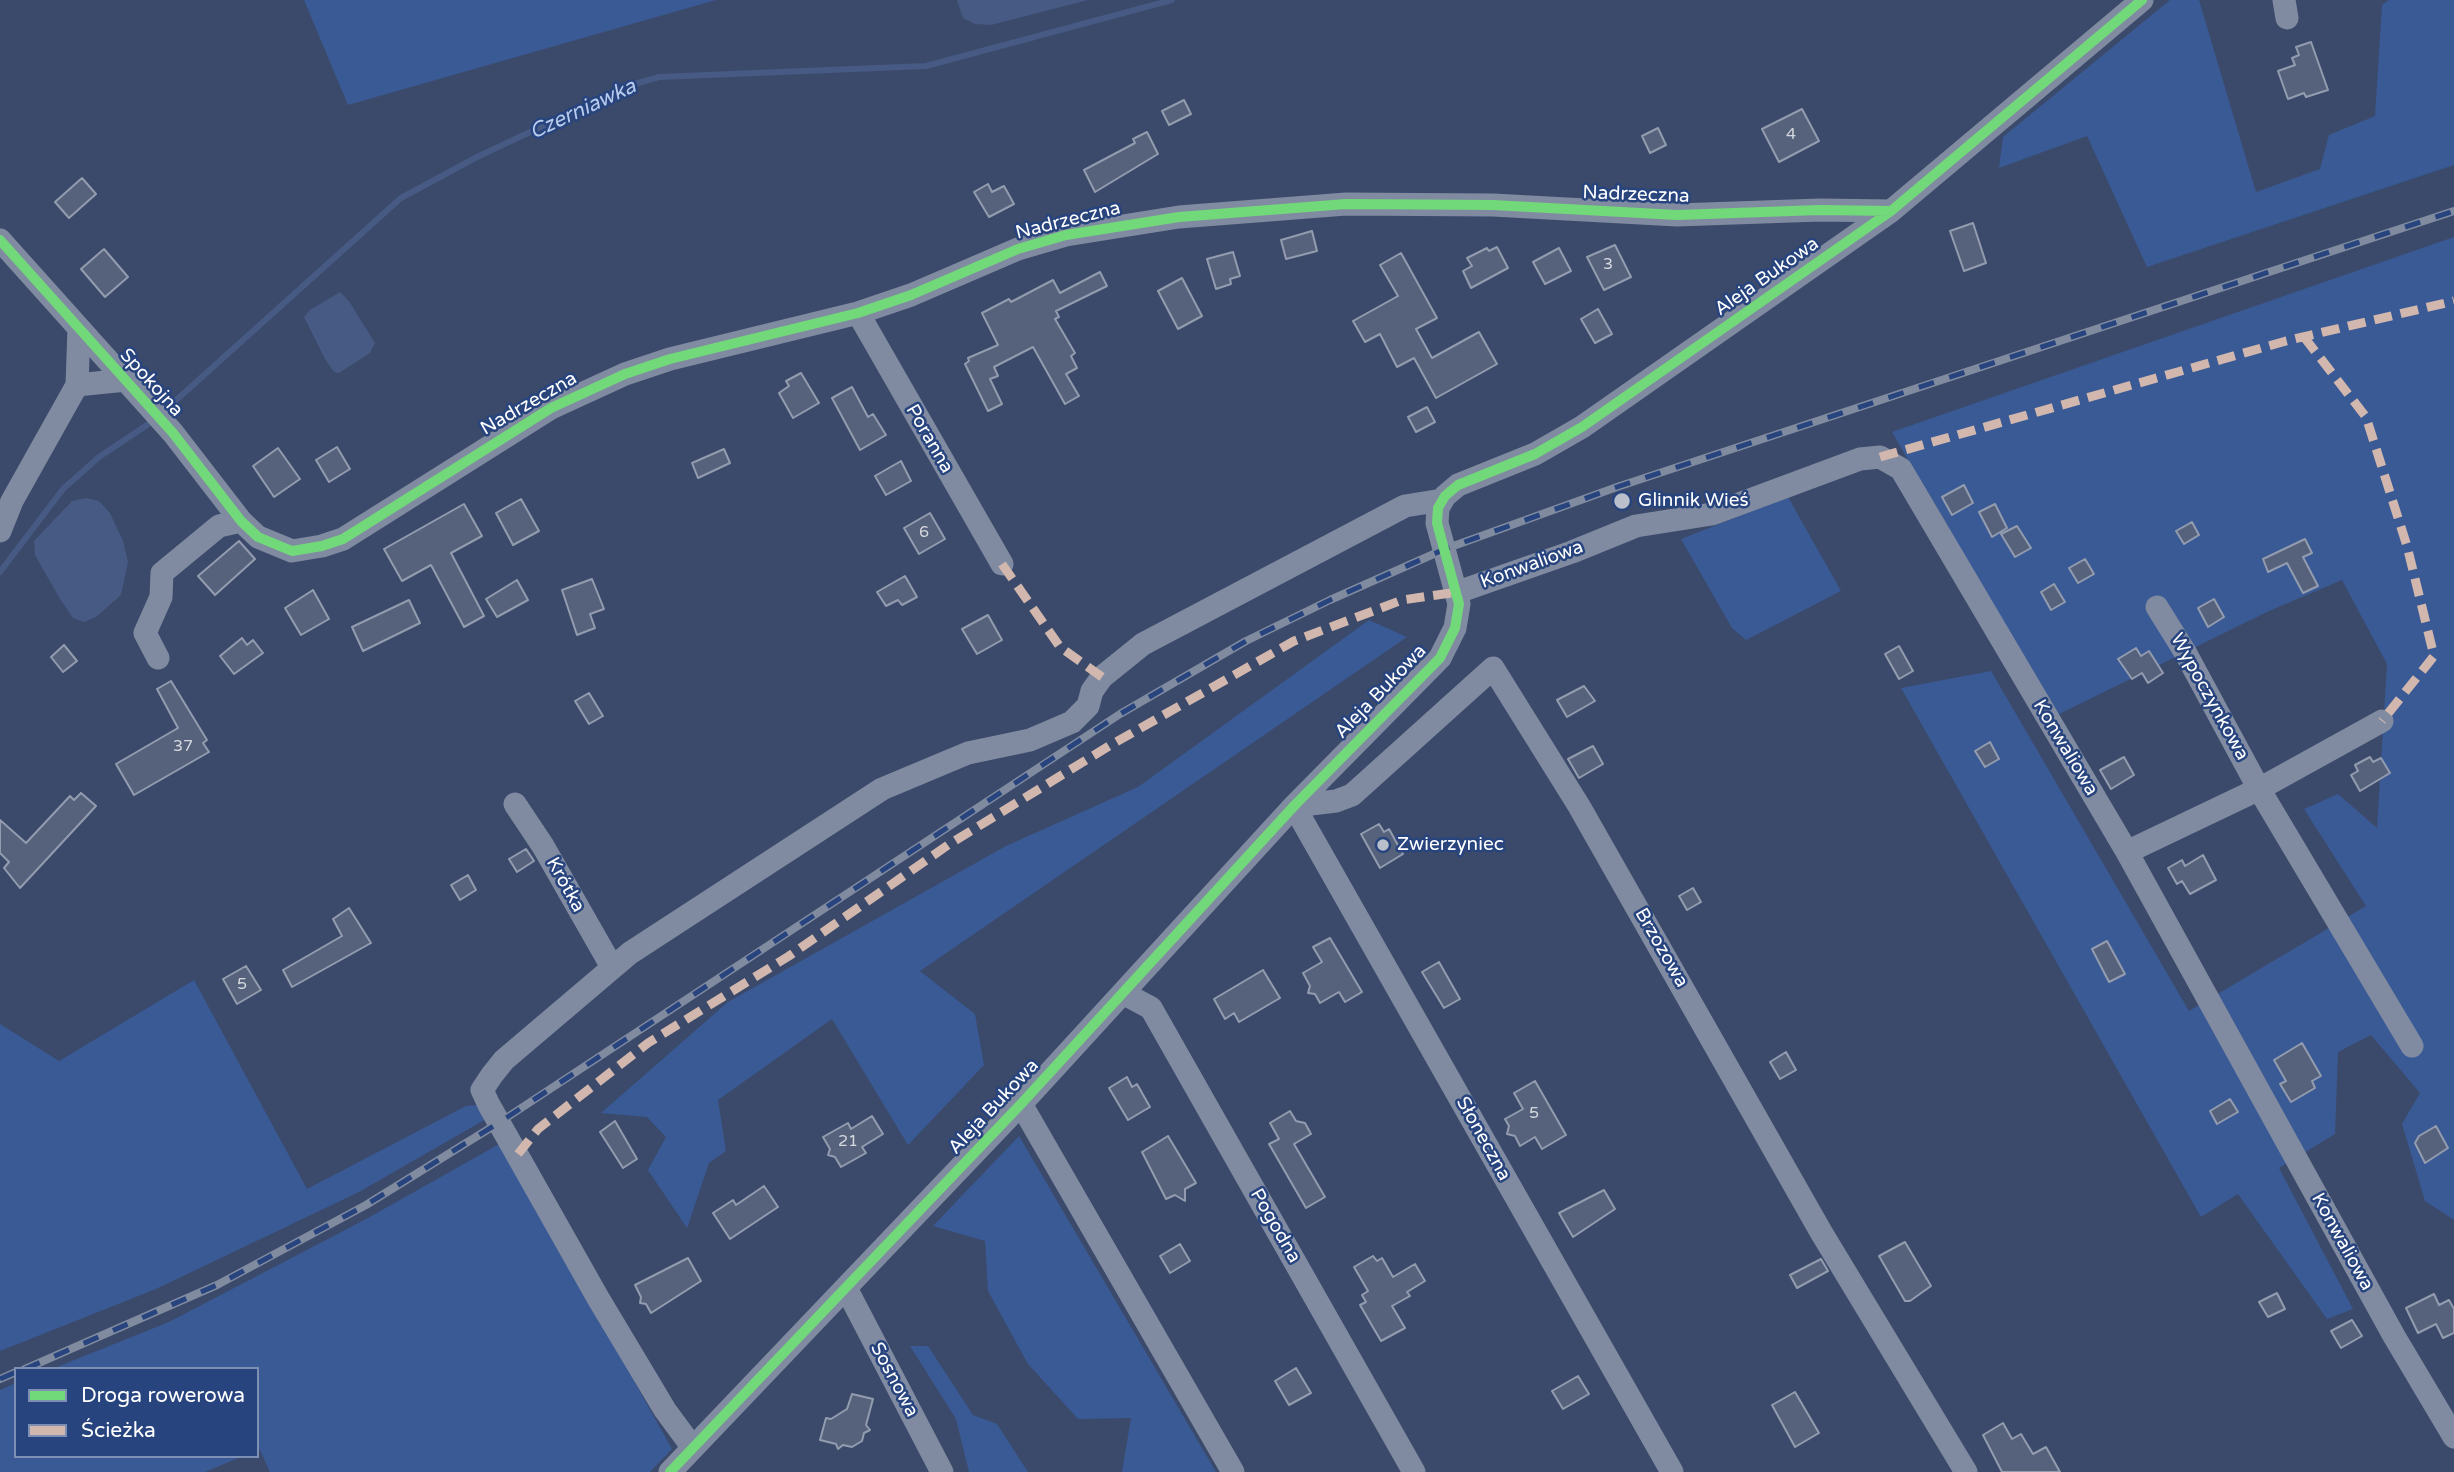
<!DOCTYPE html>
<html>
<head>
<meta charset="utf-8">
<style>
	body { margin:0 }
	#map { position:relative; width:2454px; height:1472px; overflow:hidden; background:#3b4a6a; font-family:"Varela Round",sans-serif }
	canvas { display:block }
	.legend { position:absolute; left:14px; top:1367px; width:245px; height:91px; box-sizing:border-box; background:#27447e; border:2px solid #7d8fb2; margin:0; padding:9px 12px; list-style:none; font-size:21px; color:#fff }
	.legend li { display:flex; align-items:center; gap:14px; height:35px }
	.legend b { width:35px; border:2px solid #7d8fb2 }
</style>
</head>
<body>
<div id="map">
<canvas width="2454" height="1472"></canvas>
<ul class="legend">
<li><b style="height:9px;background:#71d979"></b>Droga rowerowa</li>
<li><b style="height:9px;background:#d1b7ad"></b>Ścieżka</li>
</ul>
</div>
<script>
const ctx = document.querySelector('canvas').getContext('2d');
ctx.lineJoin = 'round';
function fill(path, color) { ctx.fillStyle = color; ctx.fill(path, 'evenodd'); }
const toPath = rows => new Path2D(rows.map(r => 'M' + r).join(''));
function strokePath(path, color, width, dash) { ctx.strokeStyle = color; ctx.lineWidth = width; ctx.lineCap = dash ? 'butt' : 'round'; ctx.setLineDash(dash || []); ctx.stroke(path); }
function drawText(font, color, halo, rows, align = 'center') {
  ctx.font = font + ' "Varela Round",sans-serif'; ctx.lineWidth = 5; ctx.setLineDash([]); ctx.textBaseline = 'middle'; ctx.strokeStyle = halo; ctx.fillStyle = color; for (const [text, x, y, turn = 0] of rows) {
    ctx.save(); ctx.translate(x, y); ctx.rotate((+turn || 0) * Math.PI / 180); ctx.textAlign = isNaN(turn) ? turn : align; if (halo) ctx.strokeText(text, 0, 0); ctx.fillText(text, 0, 0); ctx.restore();
  }
}
const green = toPath([
	[304,0,716,0,348,105],
	[2170,0,2199,0,2256,192,2320,169,2329,135,2375,116,2382,5,2389,0,2454,0,2454,165,2147,267,2087,136,1999,168,2003,137],
	[2454,237,2454,1220,2425,1201,2402,1124,2420,1093,2371,1035,2338,1052,2335,1134,2279,1168,2353,1309,2327,1319,2238,1194,2201,1217,1901,688,1991,671,2189,1011,2366,906,2304,809,2338,794,2377,828,2387,664,2342,580,2269,611,2055,716,1892,432],
	[1788,497,1841,591,1746,640,1732,628,1681,539],
	[1369,620,1407,637,920,971,975,1014,984,1065,908,1145,832,1019,718,1100,726,1151,709,1163,687,1228,648,1170,666,1137,647,1117,601,1113,728,1002,1006,846,1138,787],
	[194,980,307,1189,466,1106,478,1105,486,1119,359,1192,156,1289,0,1351,0,1024,59,1061],
	[1019,1136,1216,1472,1122,1472,1131,1418,1078,1419,1028,1364,988,1291,985,1241,933,1226],
	[501,1143,672,1449,650,1472,270,1472,260,1450,257,1451,257,1369,52,1369,169,1322,368,1218],
	[910,1346,928,1346,973,1415,997,1424,1028,1472,969,1472,956,1419],
	[16,1383,16,1456,243,1456,205,1472,0,1472,0,1390]
]);
const water = toPath([
	[957,0,1088,0,991,25,975,24,963,18],
	[340,292,349,301,375,343,370,353,339,373,334,372,325,359,304,317,310,310],
	[86,498,99,501,110,513,123,541,128,562,121,595,96,617,84,622,73,618,60,599,35,555,34,541,72,501]
]);
const stream = toPath([
	[164,411,401,198,477,157,628,86,659,77,926,66,1172,0],
	[0,572,63,489,99,457,150,423]
]);
const building = toPath([
	[2311,42,2328,90,2306,97,2304,93,2288,99,2278,71,2295,65,2292,58,2299,55,2296,47,2311,42],
	[1184,100,1191,114,1169,125,1162,111,1184,100],
	[1802,109,1819,141,1779,162,1762,129,1802,109],
	[1658,128,1666,145,1650,153,1642,136,1658,128],
	[1147,132,1158,154,1095,192,1084,170,1135,143,1133,139,1147,132],
	[82,178,96,194,69,218,55,202,82,178],
	[988,184,992,192,1004,186,1014,204,989,217,974,192,988,184],
	[1973,223,1986,263,1964,271,1950,231,1973,223],
	[1312,231,1317,251,1286,259,1281,240,1312,231],
	[1615,245,1631,277,1604,290,1587,257,1615,245],
	[1497,247,1508,268,1471,288,1463,271,1472,266,1467,258,1487,248,1489,251,1497,247],
	[1559,248,1571,271,1545,284,1533,262,1559,248],
	[104,249,128,277,105,297,81,269,104,249],
	[1233,252,1240,276,1230,279,1231,284,1216,289,1207,259,1233,252],
	[1401,253,1437,318,1416,329,1432,358,1479,332,1497,364,1436,398,1414,358,1397,367,1380,334,1365,342,1353,321,1398,296,1380,265,1401,253],
	[1100,272,1107,286,1056,311,1059,317,1055,319,1075,353,1071,356,1077,368,1066,374,1079,396,1065,404,1033,347,994,367,998,376,990,379,1002,404,988,411,965,364,969,361,968,358,998,345,982,313,1009,299,1011,302,1053,280,1060,293,1100,272],
	[1182,278,1202,316,1178,329,1158,291,1182,278],
	[1598,309,1612,334,1595,343,1581,319,1598,309],
	[801,373,819,403,793,418,779,393,789,386,786,381,801,373],
	[852,387,868,417,873,414,886,435,860,450,832,398,852,387],
	[1427,407,1435,422,1416,432,1408,417,1427,407],
	[337,447,350,469,329,482,316,460,337,447],
	[278,448,300,479,274,497,253,466,278,448],
	[724,449,730,463,698,478,692,463,724,449],
	[901,461,911,481,886,495,875,476,901,461],
	[1964,485,1973,503,1952,515,1942,497,1964,485],
	[521,499,539,531,513,545,496,513,521,499],
	[464,504,482,536,451,553,484,616,464,627,431,565,402,581,384,549,464,504],
	[1995,504,2007,528,1992,537,1979,512,1995,504],
	[930,513,945,539,919,554,904,528,930,513],
	[2192,522,2199,535,2184,544,2176,531,2192,522],
	[2017,526,2031,548,2015,557,2001,534,2017,526],
	[2305,539,2312,553,2303,557,2318,586,2303,593,2287,563,2268,572,2263,559,2305,539],
	[239,541,255,559,215,595,198,576,239,541],
	[2085,559,2094,574,2078,583,2069,568,2085,559],
	[905,576,917,597,902,605,898,600,886,606,877,592,905,576],
	[592,579,604,609,590,614,595,628,577,635,562,590,592,579],
	[517,580,528,600,497,617,486,599,517,580],
	[2054,584,2065,602,2051,610,2041,592,2054,584],
	[313,590,329,619,301,635,285,608,313,590],
	[2214,599,2224,617,2208,627,2198,608,2214,599],
	[409,600,420,623,363,651,352,627,409,600],
	[988,615,1002,640,977,654,962,629,988,615],
	[242,638,247,645,253,640,263,653,234,674,220,656,242,638],
	[64,645,77,661,63,672,51,657,64,645],
	[1899,646,1913,671,1899,679,1885,654,1899,646],
	[2136,648,2141,656,2149,651,2163,673,2148,683,2142,673,2132,679,2118,659,2136,648],
	[171,681,207,740,203,743,209,752,134,795,116,764,178,728,157,689,171,681],
	[1584,686,1595,701,1567,717,1557,700,1584,686],
	[589,693,603,716,589,724,575,701,589,693],
	[1990,742,1999,759,1985,767,1975,751,1990,742],
	[1593,746,1603,764,1579,778,1568,759,1593,746],
	[2124,757,2134,775,2111,789,2100,770,2124,757],
	[2370,757,2373,762,2381,758,2390,773,2360,791,2351,775,2358,771,2355,765,2370,757],
	[81,793,96,806,20,888,4,868,9,862,0,853,0,820,26,843,70,796,74,800,81,793],
	[1379,824,1384,832,1389,829,1403,854,1380,868,1361,834,1379,824],
	[526,849,534,861,517,872,509,859,526,849],
	[2203,855,2216,880,2190,894,2182,881,2177,884,2168,868,2182,860,2185,866,2203,855],
	[468,875,476,890,460,900,451,885,468,875],
	[1693,888,1701,902,1687,910,1679,896,1693,888],
	[349,908,371,943,292,987,283,970,342,936,333,919,349,908],
	[1330,938,1362,992,1345,1002,1339,992,1320,1003,1315,994,1308,993,1310,986,1303,973,1322,962,1313,947,1330,938],
	[2107,941,2125,974,2109,982,2092,949,2107,941],
	[1439,962,1460,999,1444,1008,1422,972,1439,962],
	[246,966,261,990,237,1004,223,979,246,966],
	[1263,970,1280,998,1239,1022,1234,1013,1225,1019,1214,999,1263,970],
	[2302,1043,2321,1076,2312,1081,2315,1088,2291,1102,2280,1084,2286,1081,2274,1060,2302,1043],
	[1786,1052,1796,1070,1780,1079,1770,1062,1786,1052],
	[1127,1077,1132,1087,1137,1084,1150,1107,1128,1120,1109,1088,1127,1077],
	[1535,1081,1566,1135,1542,1149,1535,1137,1520,1146,1515,1136,1507,1134,1509,1126,1505,1119,1523,1109,1514,1093,1535,1081],
	[2230,1099,2238,1112,2217,1124,2210,1111,2230,1099],
	[1290,1111,1296,1121,1305,1123,1311,1134,1294,1144,1325,1197,1306,1208,1269,1144,1279,1139,1270,1123,1290,1111],
	[872,1116,883,1134,862,1147,866,1153,841,1167,835,1157,828,1155,830,1149,823,1137,848,1123,851,1129,872,1116],
	[615,1121,637,1159,623,1168,600,1132,615,1121],
	[2436,1126,2448,1148,2425,1163,2415,1143,2419,1136,2436,1126],
	[1168,1136,1196,1183,1185,1189,1185,1201,1175,1195,1166,1199,1142,1152,1168,1136],
	[764,1186,778,1207,730,1239,713,1213,733,1200,736,1205,764,1186],
	[1604,1190,1615,1209,1573,1237,1559,1213,1604,1190],
	[1905,1242,1931,1286,1910,1301,1905,1301,1879,1256,1905,1242],
	[1180,1244,1190,1261,1170,1273,1160,1256,1180,1244],
	[1373,1256,1377,1261,1382,1258,1393,1277,1415,1264,1425,1281,1407,1292,1410,1296,1392,1306,1405,1328,1381,1341,1360,1305,1366,1302,1362,1295,1368,1291,1354,1267,1373,1256],
	[688,1258,701,1281,651,1313,646,1304,640,1303,641,1297,635,1285,688,1258],
	[1821,1259,1828,1271,1797,1288,1790,1275,1821,1259],
	[2277,1293,2285,1309,2268,1317,2259,1302,2277,1293],
	[2434,1294,2439,1305,2449,1300,2454,1309,2454,1333,2443,1338,2436,1324,2418,1333,2406,1308,2434,1294],
	[2352,1320,2362,1336,2341,1348,2331,1331,2352,1320],
	[1296,1368,1311,1393,1289,1405,1275,1381,1296,1368],
	[1578,1376,1589,1394,1563,1409,1552,1391,1578,1376],
	[1795,1392,1819,1433,1795,1447,1772,1405,1795,1392],
	[852,1394,873,1399,866,1425,870,1430,864,1433,862,1441,852,1447,843,1445,838,1449,836,1444,820,1440,826,1418,831,1419,847,1409,852,1394],
	[2003,1423,2012,1439,2021,1434,2033,1454,2046,1447,2060,1472,2002,1472,1983,1435,2003,1423]
]);
const minor = toPath([
	[2284,0,2287,18],
	[0,240,173,433,241,521,258,537,292,551,322,546,343,539,551,408,625,374,670,359,858,313,911,295,1018,249,1066,235,1179,217,1346,204,1493,205,1677,215,1820,210,1891,211],
	[858,313,1002,564],
	[77,385,79,328],
	[0,531,12,501,77,385,126,380],
	[1458,592,1572,552,1636,526,1712,514,1860,459,1880,457,1901,469,2127,852,2394,1336,2454,1437],
	[2157,607,2185,652,2259,789,2412,1046],
	[158,658,145,633,161,597,162,573,219,526,241,521],
	[515,804,543,846,612,967],
	[2127,852,2259,789,2382,721],
	[1123,993,1151,1008,1414,1472],
	[1021,1104,1233,1472],
	[846,1288,942,1472],
	[693,1448,665,1410,598,1298,489,1105,482,1090,492,1075,504,1060,630,953,882,789,968,753,1030,740,1072,722,1088,706,1092,691,1102,677,1143,644,1405,506,1442,500],
	[670,1472,1021,1104,1294,806,1440,658,1455,628,1459,604,1437,523,1438,508,1445,496,1458,485,1535,454,1582,427,1891,211,2142,0],
	[1672,1472,1294,806,1336,801,1352,795,1493,668,1579,806,1821,1232,1966,1472]
]);
const rail = toPath([
	[25,1369,217,1285,366,1205,500,1122,1120,714,1246,641,1330,600,1445,549,1617,487,2454,211],
	[0,1379,16,1372]
]);
const quiet = toPath([
	[2304,337,2366,417,2407,546,2434,656,2382,721],
	[1880,457,2286,341,2454,301],
	[1002,564,1060,647,1102,677],
	[518,1154,538,1129,648,1043,789,956,948,845,1109,746,1294,641,1402,600,1458,592]
]);
const cycleway = toPath([
	[0,240,173,433,241,521,258,537,292,551,322,546,343,539,551,408,625,374,670,359,858,313,911,295,1018,249,1066,235,1179,217,1346,204,1493,205,1677,215,1820,210,1891,211],
	[670,1472,1021,1104,1294,806,1440,658,1455,628,1459,604,1437,523,1438,508,1445,496,1458,485,1535,454,1582,427,1891,211,2142,0]
]);
const markers = [
	[1622,501,9,"#bac0cb"],
	[1383,845,7,"#bac0cb"]
];
const numberNames = [
	["4",1791,135],
	["3",1608,265],
	["6",924,533],
	["37",183,747],
	["5",242,985],
	["5",1534,1114],
	["21",848,1142]
];
const streetNames = [
	["Nadrzeczna",1636,195,2],
	["Nadrzeczna",1068,221,-14],
	["Aleja Bukowa",1767,277,-35],
	["Spokojna",151,383,48],
	["Nadrzeczna",529,404,-30],
	["Poranna",929,439,60],
	["Konwaliowa",1532,565,-20],
	["Aleja Bukowa",1381,692,-46],
	["Wypoczynkowa",2209,697,61],
	["Konwaliowa",2065,748,59],
	["Krótka",565,885,61],
	["Brzozowa",1661,948,60],
	["Aleja Bukowa",994,1107,-47],
	["Słoneczna",1483,1139,61],
	["Pogodna",1275,1226,60],
	["Konwaliowa",2342,1242,61],
	["Sosnowa",894,1380,62]
];
const poiNames = [
	["Glinnik Wieś",1638,501],
	["Zwierzyniec",1397,845]
];
const waterNames = [
	["Czerniawka",583,110,-25]
];
fill(green, '#3a5a95');
fill(water, '#465a84');
strokePath(stream, '#465a84', 6);
fill(building, '#56627c');
strokePath(building, '#939caf', 2);
strokePath(minor, '#808ba1', 23);
strokePath(rail, '#818ba0', 8);
strokePath(rail, '#27447e', 5, [16]);
strokePath(quiet, '#d1b7ad', 9, [18, 9]);
strokePath(cycleway, '#71d979', 10);
for (const [x, y, r, color] of markers) { const dot = new Path2D(); dot.arc(x, y, r, 0, 2 * Math.PI); ctx.fillStyle = color; ctx.fill(dot); strokePath(dot, '#27447e', 2.5); }
drawText('16px', '#d5d8de', null, numberNames);
drawText('19px', '#fff', '#27447e', streetNames);
drawText('19px', '#fff', '#27447e', poiNames, 'left');
drawText('italic 21px', '#b8cbed', '#27447e', waterNames);
</script>
</body>
</html>
